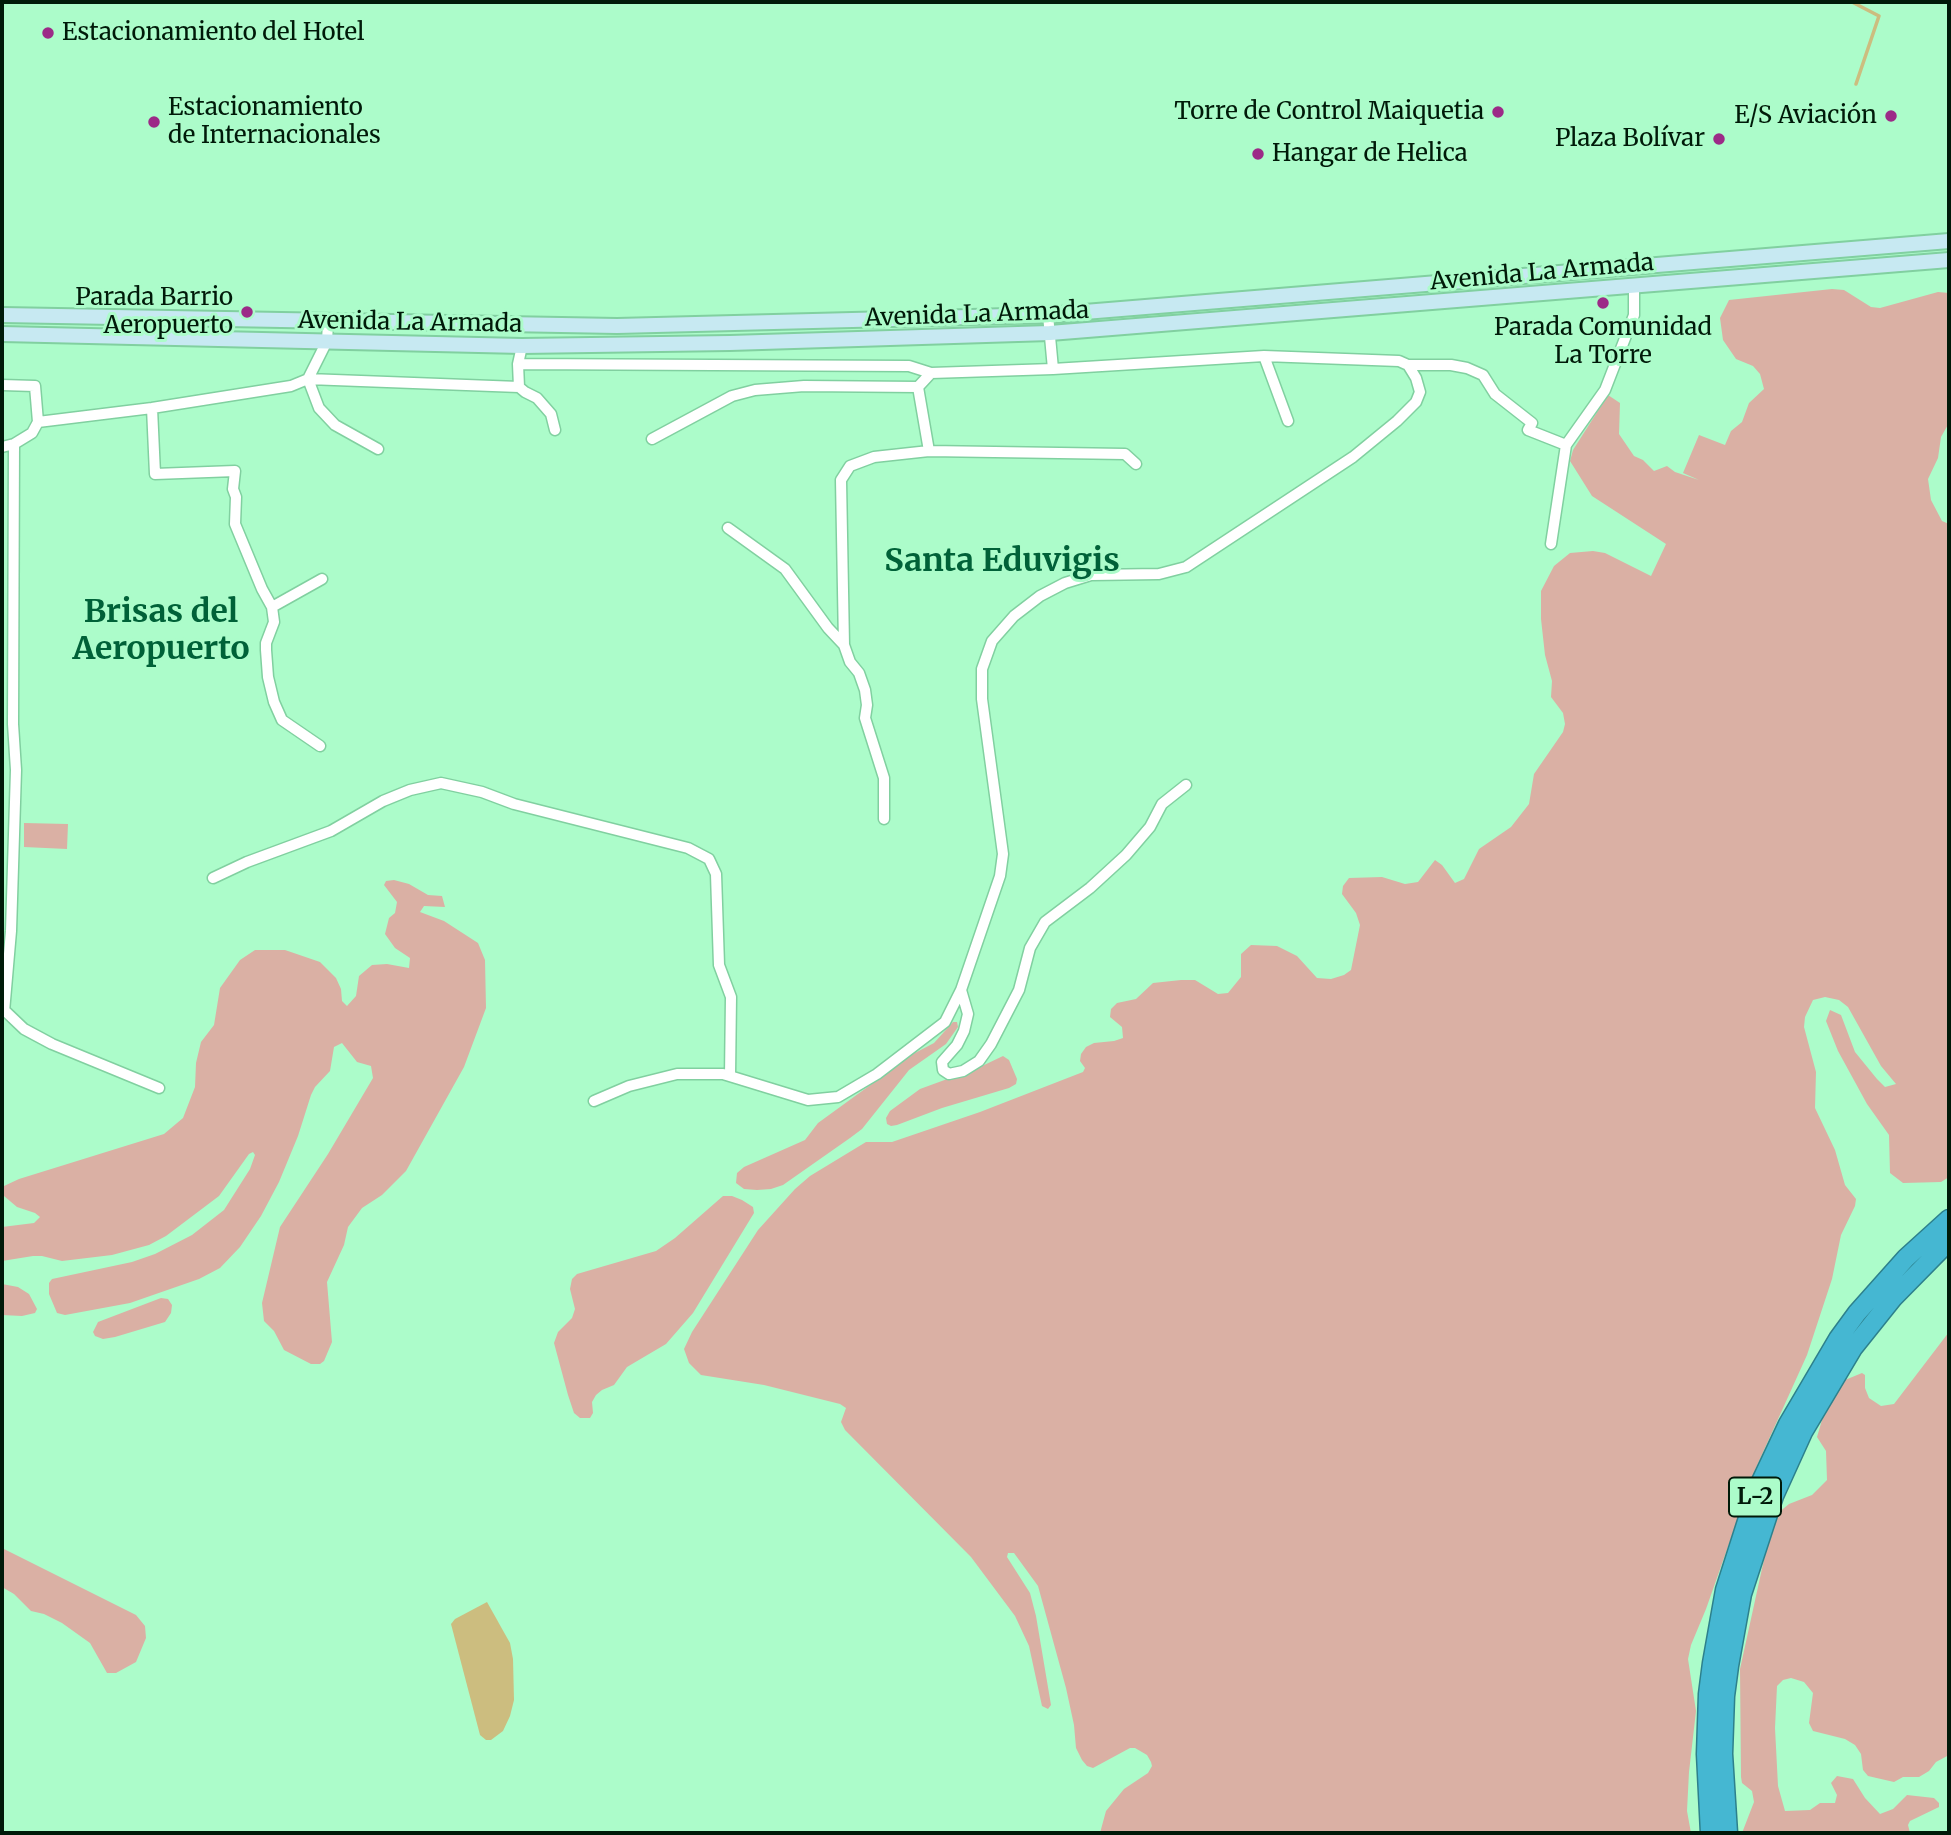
<!DOCTYPE html>
<html>
<head>
<meta charset="utf-8">
<style>
	body { margin:0 }
	#map { position:relative; width:1951px; height:1835px; overflow:hidden; background:#acfcca; font-family:Merriweather,serif }
	canvas { display:block }
	.frame { position:absolute; inset:0; border:4px solid #001a09; pointer-events:none }
</style>
</head>
<body>
<div id="map">
<canvas width="1951" height="1835"></canvas>
<div class="frame"></div>
</div>
<script>
const ctx = document.querySelector('canvas').getContext('2d');
ctx.lineJoin = 'round';
function fill(path, color) { ctx.fillStyle = color; ctx.fill(path, 'evenodd'); }
const toPath = rows => new Path2D(rows.map(r => 'M' + r).join(''));
function strokePath(path, color, width, dash) { ctx.strokeStyle = color; ctx.lineWidth = width; ctx.lineCap = dash ? 'butt' : 'round'; ctx.setLineDash(dash || []); ctx.stroke(path); }
function drawText(font, color, halo, rows, align = 'center') {
  ctx.font = font + ' Merriweather,serif'; ctx.lineWidth = 6; ctx.setLineDash([]); ctx.textBaseline = 'middle'; ctx.strokeStyle = halo; ctx.fillStyle = color; for (const [text, x, y, turn = 0] of rows) {
    ctx.save(); ctx.translate(x, y); ctx.rotate((+turn || 0) * Math.PI / 180); ctx.textAlign = isNaN(turn) ? turn : align; if (halo) ctx.strokeText(text, 0, 0); ctx.fillText(text, 0, 0); ctx.restore();
  }
}
const green = toPath([
	[1832,289,1844,290,1871,307,1880,308,1938,292,1949,293,1949,423,1941,437,1938,458,1928,479,1931,500,1942,521,1949,524,1949,1177,1941,1182,1903,1183,1890,1173,1889,1135,1867,1104,1838,1051,1826,1021,1830,1010,1841,1015,1855,1052,1877,1079,1885,1087,1896,1084,1881,1066,1848,1007,1839,1000,1825,997,1813,1000,1805,1017,1804,1027,1816,1072,1815,1108,1835,1150,1845,1185,1856,1199,1855,1206,1841,1235,1832,1279,1807,1355,1755,1470,1706,1609,1691,1645,1688,1659,1696,1711,1689,1772,1687,1811,1691,1833,1100,1833,1106,1811,1124,1789,1148,1773,1152,1766,1151,1762,1147,1755,1135,1748,1130,1748,1093,1768,1087,1766,1082,1760,1076,1748,1074,1725,1066,1688,1038,1586,1014,1553,1008,1553,1007,1557,1030,1593,1036,1616,1051,1705,1048,1709,1042,1706,1029,1646,1015,1616,971,1557,845,1430,841,1422,846,1408,840,1404,764,1385,701,1375,689,1363,684,1349,692,1332,758,1230,795,1189,810,1176,866,1142,892,1142,980,1112,1083,1072,1085,1068,1080,1061,1081,1054,1086,1047,1094,1043,1114,1041,1123,1038,1122,1027,1110,1017,1111,1009,1117,1003,1136,999,1153,983,1181,980,1195,980,1218,994,1228,993,1241,977,1241,954,1251,945,1277,946,1297,956,1317,978,1331,979,1344,975,1351,970,1360,925,1356,913,1342,894,1343,886,1349,878,1382,877,1405,884,1418,882,1435,860,1442,865,1455,883,1464,879,1479,849,1511,827,1529,804,1534,774,1563,732,1565,724,1563,713,1551,697,1552,681,1545,655,1541,619,1541,591,1554,566,1570,553,1593,551,1605,553,1651,576,1666,544,1592,496,1570,461,1573,450,1608,395,1620,403,1619,434,1634,456,1643,460,1654,471,1667,466,1675,472,1699,480,1683,473,1699,435,1725,445,1731,431,1742,422,1749,403,1764,389,1760,374,1753,366,1736,359,1723,340,1720,318,1729,300],
	[24,823,68,824,67,849,24,847],
	[394,880,409,884,428,895,442,896,445,907,424,906,420,912,444,921,478,943,485,960,486,1008,464,1067,406,1171,382,1195,362,1208,348,1227,344,1245,327,1282,332,1342,324,1361,320,1364,311,1364,284,1350,274,1331,264,1321,262,1303,280,1227,328,1154,373,1078,371,1066,357,1062,342,1043,334,1047,330,1071,315,1087,311,1095,298,1136,279,1182,261,1216,240,1247,220,1268,199,1279,130,1303,65,1315,57,1313,49,1294,49,1283,52,1279,132,1262,155,1254,192,1235,224,1210,250,1169,255,1155,253,1152,249,1154,219,1196,166,1236,149,1245,112,1255,62,1261,42,1256,33,1256,2,1261,2,1227,34,1223,40,1217,35,1213,17,1207,4,1196,4,1186,19,1179,164,1134,183,1118,195,1087,196,1063,201,1042,214,1025,220,988,240,960,255,950,285,950,320,962,336,978,341,989,342,1001,347,1006,356,996,359,976,372,965,387,964,409,968,410,958,395,948,385,934,389,918,395,913,397,902,384,885,386,881],
	[953,1022,957,1022,958,1027,946,1044,909,1070,862,1129,850,1138,783,1185,771,1189,757,1190,744,1189,736,1183,737,1173,744,1167,805,1140,818,1123,913,1054,934,1043],
	[1003,1056,1009,1060,1017,1079,1016,1084,1009,1088,942,1108,897,1125,891,1126,887,1124,886,1118,890,1111,920,1089,980,1067],
	[723,1196,732,1196,742,1200,753,1207,754,1213,693,1313,666,1344,627,1367,614,1385,602,1390,596,1395,592,1402,593,1413,590,1418,580,1418,574,1413,568,1395,554,1343,558,1332,572,1318,575,1309,570,1289,572,1279,577,1274,656,1251,675,1238],
	[2,1284,18,1287,29,1294,37,1309,35,1313,22,1316,2,1315],
	[161,1298,168,1299,172,1305,171,1313,165,1322,115,1337,103,1339,95,1336,93,1332,98,1322],
	[1949,1332,1949,1755,1936,1762,1929,1771,1919,1777,1903,1777,1894,1782,1868,1776,1863,1770,1861,1754,1855,1745,1845,1739,1813,1731,1809,1723,1813,1693,1804,1682,1791,1678,1783,1680,1777,1686,1775,1728,1778,1786,1785,1811,1810,1810,1820,1803,1835,1803,1837,1795,1831,1783,1837,1776,1853,1779,1865,1798,1880,1814,1893,1809,1907,1795,1934,1798,1939,1803,1939,1807,1910,1821,1908,1825,1910,1833,1742,1833,1754,1802,1752,1791,1742,1783,1741,1777,1740,1669,1765,1555,1778,1513,1789,1504,1812,1495,1827,1480,1826,1451,1817,1437,1822,1420,1845,1380,1862,1373,1865,1375,1865,1388,1869,1398,1881,1406,1894,1404],
	[2,1548,136,1615,145,1626,146,1638,136,1662,116,1673,107,1673,90,1643,62,1623,44,1614,31,1611,14,1594,2,1587]
]);
const water = toPath([
	[487,1602,510,1643,513,1659,514,1700,510,1716,503,1731,491,1740,486,1740,480,1735,451,1624,455,1619]
]);
const stream = toPath([
	[1852,2,1879,16,1856,84]
]);
const street = toPath([
	[1048,315,1053,369],
	[522,346,518,364,519,387,525,392,537,398,551,414,555,430],
	[1264,356,1288,421],
	[518,364,909,366,931,373,1053,369,1264,356,1399,361,1408,365,1416,378,1420,392,1416,402,1397,421,1353,457,1186,567,1159,574,1091,575,1065,583,1040,596,1014,616,992,641,982,669,982,699,1003,854,1000,876,961,990,945,1022,877,1074,838,1097,808,1100,723,1074,677,1074,629,1086,594,1101],
	[1408,365,1451,365,1467,368,1483,375,1495,394,1532,423,1528,430,1566,445],
	[2,385,35,386,38,422],
	[152,408,155,474,235,471,233,489,236,497,235,524,262,589,272,607,274,622,266,643,266,650,268,677,274,702,282,720,320,746],
	[652,439,732,396,755,390,804,386,918,387],
	[2,447,14,444,32,433,38,422,152,408,291,386,308,379,327,341,328,323],
	[378,449,335,425,319,408,308,379,519,387],
	[929,451,918,387,931,373],
	[728,528,785,569,828,628,844,645],
	[1551,544,1566,445,1605,390,1634,315,1634,286],
	[272,607,322,579],
	[884,819,884,778,865,718,867,705,865,690,859,673,850,662,844,645,841,480,850,466,874,457,929,451,1125,454,1136,464],
	[213,878,247,862,331,831,383,801,410,790,441,783,482,792,514,804,688,848,709,859,716,874,719,965,731,997,730,1076],
	[961,990,968,1014,964,1031,957,1045,942,1062,943,1070,949,1074,963,1071,979,1061,991,1044,1019,990,1030,948,1045,922,1090,888,1126,855,1150,827,1162,804,1186,785],
	[2,1008,24,1029,52,1044,159,1088],
	[4,1012,11,931,16,770,13,724,14,444]
]);
const secondary = toPath([
	[2,315,617,326,1048,315,1949,241],
	[2,334,522,346,730,343,1050,333,1949,260]
]);
const highway = toPath([
	[1710,1833,1706,1754,1708,1694,1712,1663,1725,1590,1757,1490,1788,1424,1838,1339,1857,1313,1906,1258,1949,1219],
	[1728,1833,1723,1754,1725,1696,1729,1666,1742,1594,1774,1496,1803,1432,1853,1348,1893,1298,1949,1241]
]);
const markers = [
	[48,33,7,"#9c2a87"],
	[1498,112,7,"#9c2a87"],
	[1891,116,7,"#9c2a87"],
	[154,122,7,"#9c2a87"],
	[1719,139,7,"#9c2a87"],
	[1258,154,7,"#9c2a87"],
	[1603,303,7,"#9c2a87"],
	[247,312,7,"#9c2a87"]
];
const shields = [
	[1755,1497,52]
];
const shieldNames = [
	["L-2",1755,1497]
];
const poiNames = [
	["Estacionamiento del Hotel",62,33,"left"],
	["Estacionamiento",168,108,"left"],
	["de Internacionales",168,136,"left"],
	["Torre de Control Maiquetia",1484,112],
	["E/S Aviación",1877,116],
	["Plaza Bolívar",1705,139],
	["Hangar de Helica",1272,154,"left"],
	["Parada Barrio",233,298],
	["Aeropuerto",233,326],
	["Parada Comunidad",1603,328,"center"],
	["La Torre",1603,356,"center"]
];
const streetNames = [
	["Avenida La Armada",1542,273,-5],
	["Avenida La Armada",977,315,-2],
	["Avenida La Armada",410,323,1]
];
const districtNames = [
	["Santa Eduvigis",1002,562],
	["Brisas del",161,613],
	["Aeropuerto",161,650]
];
fill(green, '#dab0a4');
fill(water, '#ccbd7f');
strokePath(stream, '#ccbd7f', 3.5);
strokePath(street, '#81d0a0', 13);
strokePath(secondary, '#81d0a0', 18);
strokePath(highway, '#2d808c', 21);
strokePath(street, '#fff', 10);
strokePath(secondary, '#c7e9f2', 14);
strokePath(highway, '#45b7d2', 18);
for (const [x, y, r, color] of markers) { const dot = new Path2D(); dot.arc(x, y, r, 0, 2 * Math.PI); ctx.fillStyle = color; ctx.fill(dot); strokePath(dot, '#acfcca', 2.5); }
for (const [x, y, w] of shields) { const box = new Path2D(); box.roundRect(x - w / 2, y - 19.5, w, 39, 5); ctx.fillStyle = '#acfcca'; ctx.fill(box); strokePath(box, '#001a09', 2); }
drawText('bold 23px', '#001a09', null, shieldNames);
drawText('24px', '#001a09', '#acfcca', poiNames, 'right');
drawText('24px', '#001a09', '#acfcca', streetNames);
drawText('bold 32px', '#006138', '#acfcca', districtNames);
</script>
</body>
</html>
